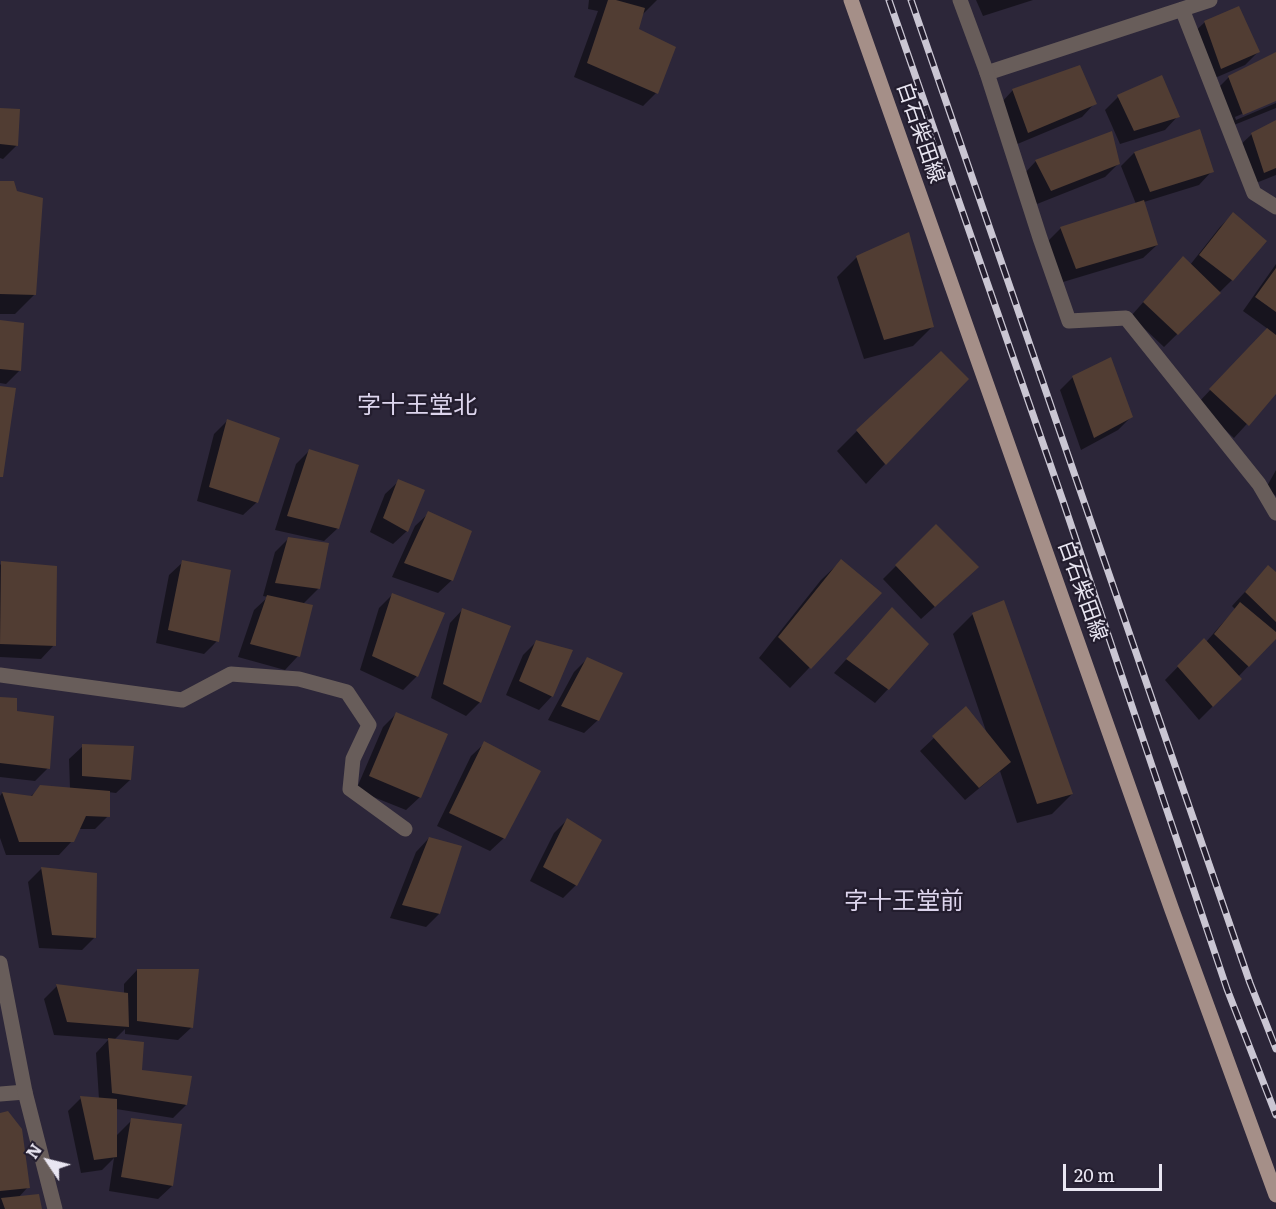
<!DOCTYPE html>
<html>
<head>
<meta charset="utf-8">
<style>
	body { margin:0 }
	#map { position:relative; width:1276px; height:1209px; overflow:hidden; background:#2c2639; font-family:Literata,serif }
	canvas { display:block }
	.north { position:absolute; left:18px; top:1131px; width:60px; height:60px; -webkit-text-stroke:4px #231d2e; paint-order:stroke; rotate:305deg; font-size:16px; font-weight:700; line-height:24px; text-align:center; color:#e9e6f2 }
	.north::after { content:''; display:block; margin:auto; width:21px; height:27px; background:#e9e6f2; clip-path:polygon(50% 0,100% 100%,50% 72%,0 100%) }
	.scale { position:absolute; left:1063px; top:1164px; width:99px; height:27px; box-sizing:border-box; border:3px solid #e9e6f2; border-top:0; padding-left:8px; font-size:18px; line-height:21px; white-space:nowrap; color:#e9e6f2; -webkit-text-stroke:4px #231d2e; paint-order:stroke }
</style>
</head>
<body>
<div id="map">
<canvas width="1276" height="1209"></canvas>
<div class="north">N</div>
<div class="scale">20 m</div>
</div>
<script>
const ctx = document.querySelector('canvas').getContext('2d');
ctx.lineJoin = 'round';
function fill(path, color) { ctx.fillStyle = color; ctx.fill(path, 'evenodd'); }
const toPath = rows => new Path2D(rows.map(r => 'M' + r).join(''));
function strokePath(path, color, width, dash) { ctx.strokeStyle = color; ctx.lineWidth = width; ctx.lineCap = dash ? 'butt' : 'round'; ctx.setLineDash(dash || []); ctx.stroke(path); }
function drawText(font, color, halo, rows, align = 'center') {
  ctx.font = font + ' Literata,"Noto Sans JP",serif'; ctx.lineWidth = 4.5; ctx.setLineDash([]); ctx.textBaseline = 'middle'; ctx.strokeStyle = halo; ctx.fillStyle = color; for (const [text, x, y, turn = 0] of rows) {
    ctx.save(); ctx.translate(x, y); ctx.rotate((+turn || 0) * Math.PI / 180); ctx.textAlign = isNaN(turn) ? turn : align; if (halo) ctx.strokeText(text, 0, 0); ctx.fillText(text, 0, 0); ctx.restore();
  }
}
const shadow = toPath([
	[589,0,657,0,641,16,638,30,656,93,643,106,574,77,598,11,588,9],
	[976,0,1033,0,983,16],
	[1205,22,1259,51,1245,65,1208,81,1191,35],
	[1276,54,1276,99,1235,117,1236,120,1276,103,1276,108,1229,127,1216,90,1229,77],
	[1013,90,1095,103,1082,117,1015,145,1000,104],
	[1118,97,1178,116,1165,130,1120,144,1105,110],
	[0,110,17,145,3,159,0,158],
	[1276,122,1276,175,1251,185,1238,147,1252,134],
	[1199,131,1212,171,1199,185,1144,202,1157,245,1143,258,1063,282,1047,242,1061,228,1136,204,1121,166,1134,153],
	[1036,161,1118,164,1105,177,1037,204,1023,175],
	[0,182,35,294,15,314,0,314],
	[1233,214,1232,280,1164,347,1131,316,1170,272,1190,265,1220,227],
	[857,257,933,326,913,346,864,359,837,277],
	[1276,264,1276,392,1234,438,1197,404,1268,329,1243,311],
	[0,322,20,370,6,384,0,383],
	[1073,377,1132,416,1118,430,1081,450,1060,390],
	[227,421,257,502,243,515,197,501,214,434],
	[857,431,885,464,866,484,837,451],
	[310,450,338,528,324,541,275,530,296,464],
	[1276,470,1276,496,1266,488],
	[399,481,407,531,393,544,370,532,385,494],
	[429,513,452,580,438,593,392,577,415,526],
	[936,526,964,580,921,619,883,579],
	[288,539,319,588,303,604,298,656,285,670,238,657,254,610,268,597,263,596,275,552],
	[841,561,880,593,790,688,759,658,821,580],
	[183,562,217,641,204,654,156,643,169,575],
	[2,563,54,645,41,659,0,657,0,565],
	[1268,567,1276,574,1276,637,1238,677,1240,679,1199,720,1165,680,1204,640,1206,642,1235,609,1232,606],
	[392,595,443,614,416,677,403,690,360,670,379,608],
	[463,609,480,702,466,716,431,698,450,623],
	[973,614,1072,794,1052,814,1017,823,1000,771,965,800,920,751,966,708,987,734,953,634],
	[879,623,888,689,875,703,834,673],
	[537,641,552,696,539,710,506,695,523,655],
	[587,659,598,720,584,733,548,720,574,672],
	[0,699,16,713,48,768,35,781,0,777],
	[396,714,420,797,406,810,356,790,383,727],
	[485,743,504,838,490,851,437,826,471,756],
	[83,746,130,780,116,793,108,792,108,816,95,829,78,829,72,841,59,855,6,855,0,838,0,796,2,793,30,797,41,787,70,789,69,759],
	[567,820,576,885,563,898,530,881,554,833],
	[429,838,439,914,426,927,390,918,416,852],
	[41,869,95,874,95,937,82,950,39,948,28,882],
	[137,970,192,1027,178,1040,125,1034,125,1029,114,1040,141,1072,186,1105,173,1118,116,1109,116,1136,132,1120,172,1186,158,1199,109,1191,114,1158,102,1170,81,1173,68,1111,81,1098,99,1099,96,1053,109,1039,54,1035,44,999,57,986,124,994,124,984],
	[0,1115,28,1187,18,1198,40,1209,0,1209]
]);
const building = toPath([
	[608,0,616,0,645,8,639,29,676,47,658,94,587,63],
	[1239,6,1260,52,1221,69,1204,21],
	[1276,52,1276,101,1243,115,1228,76],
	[1080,65,1097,104,1028,133,1012,89],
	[1162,75,1180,117,1134,131,1117,95],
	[0,108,20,109,18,146,0,144],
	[1276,120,1276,168,1264,173,1251,133],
	[1200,129,1214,172,1150,192,1134,152],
	[1112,131,1120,164,1051,191,1035,160],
	[0,181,14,181,17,191,43,198,36,295,0,294],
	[1144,200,1158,245,1076,269,1060,227],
	[1233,212,1267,241,1233,281,1199,255],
	[909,232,934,327,884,340,856,256],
	[1183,256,1221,293,1178,335,1143,302],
	[1276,268,1276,312,1255,297],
	[0,320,24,323,21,371,0,369],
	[1267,328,1276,335,1276,394,1249,426,1209,389],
	[941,351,969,379,886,465,856,430],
	[1111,357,1133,417,1094,438,1072,376],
	[0,386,16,388,3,477,0,477],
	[227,419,280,438,258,503,209,487],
	[309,449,359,465,339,529,287,516],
	[398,479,425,490,408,532,383,518],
	[428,511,472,531,453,581,404,563],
	[936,524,979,567,935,607,895,565],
	[288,537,329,543,320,589,275,583],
	[841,559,882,593,811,669,778,637],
	[182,560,231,570,219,642,168,630],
	[1,561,57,566,56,646,0,644],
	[1268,565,1276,572,1276,622,1245,592],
	[392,593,445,613,418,677,372,656],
	[267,595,313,605,300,657,250,644],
	[1004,600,1073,794,1037,804,972,613],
	[1240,602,1276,632,1276,639,1249,667,1214,634],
	[892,607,929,644,889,690,846,659],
	[462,608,511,626,481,703,443,684],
	[1204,638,1242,679,1213,707,1177,666],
	[536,640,573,650,553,697,519,681],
	[587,657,623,673,599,721,561,706],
	[0,697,17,698,17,711,54,716,50,769,0,763],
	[966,706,1011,762,979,788,932,736],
	[396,712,448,734,421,798,369,776],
	[484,741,541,771,505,839,449,813],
	[82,744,134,746,131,780,82,776],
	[40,785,110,791,110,817,86,816,74,842,19,842,2,792,32,796],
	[567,818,602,840,577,886,543,867],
	[429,837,462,846,440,914,402,905],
	[41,867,97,873,96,938,52,935],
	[137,969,199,969,193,1028,137,1021],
	[56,984,128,993,129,1027,67,1022],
	[108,1038,144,1042,142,1070,192,1076,187,1105,112,1093],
	[80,1096,117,1099,117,1157,94,1160],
	[8,1111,22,1129,30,1188,0,1191,0,1113],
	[131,1118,182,1124,173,1186,121,1177],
	[39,1194,42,1209,5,1209,1,1198]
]);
const service = toPath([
	[1182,9,1254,193,1276,207],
	[987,73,1210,0],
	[0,675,182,700,231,674,299,679,347,692,369,725,353,759,350,789,405,829],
	[0,1094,25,1092]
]);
const minor = toPath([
	[960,0,987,73,1040,238,1069,321,1126,318,1259,484,1276,513],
	[0,963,25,1092,55,1209]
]);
const primary = toPath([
	[851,0,1172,910,1276,1195]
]);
const rail = toPath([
	[889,0,1063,501,1227,989,1276,1115],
	[911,0,1250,983,1276,1049]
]);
const streetNames = [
	["白石柴田線",920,133,71],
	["白石柴田線",1082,591,70]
];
const quarterNames = [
	["字十王堂北",417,406],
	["字十王堂前",904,902]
];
fill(shadow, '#0007');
fill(building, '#513d33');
strokePath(service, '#685d5a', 15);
strokePath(minor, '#685d5a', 15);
strokePath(primary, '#a58f88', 15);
strokePath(rail, '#cac6d3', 7);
strokePath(rail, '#231d2e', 4.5, [14]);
drawText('21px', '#e9e6f2', '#231d2e', streetNames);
drawText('24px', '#ddd5ed', '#231d2e', quarterNames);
</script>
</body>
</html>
